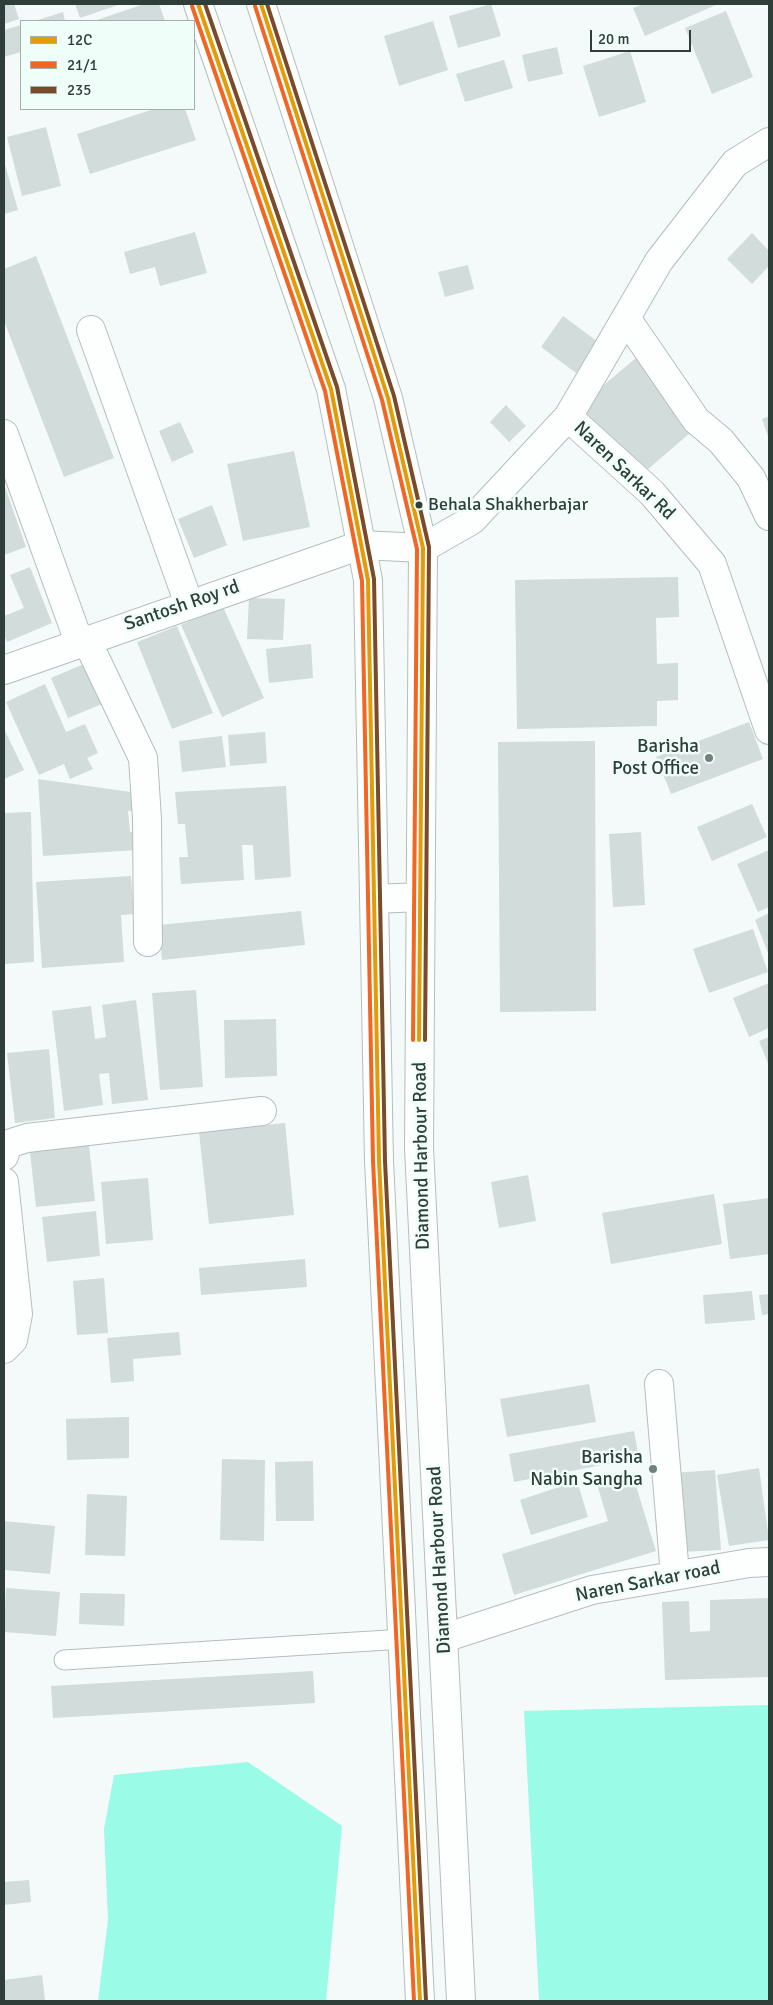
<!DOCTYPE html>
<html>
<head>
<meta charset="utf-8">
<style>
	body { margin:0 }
	#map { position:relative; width:773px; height:2005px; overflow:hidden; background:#f4faf9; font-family:Signika,sans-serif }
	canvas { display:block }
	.frame { position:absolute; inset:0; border:5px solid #303e3a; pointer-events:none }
	.legend { position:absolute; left:20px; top:20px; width:175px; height:90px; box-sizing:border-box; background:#f0fefa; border:1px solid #a3b1ad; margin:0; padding:6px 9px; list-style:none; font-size:15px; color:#303e3a }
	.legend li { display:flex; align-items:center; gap:10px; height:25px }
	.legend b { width:25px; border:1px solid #a3b1ad }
	.scale { position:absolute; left:590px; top:30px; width:101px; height:22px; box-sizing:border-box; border:2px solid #303e3a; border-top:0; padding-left:6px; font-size:15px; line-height:18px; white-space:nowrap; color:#303e3a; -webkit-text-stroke:4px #f0fefa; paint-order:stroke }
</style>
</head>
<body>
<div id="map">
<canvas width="773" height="2005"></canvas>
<div class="frame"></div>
<ul class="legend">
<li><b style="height:6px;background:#e39c06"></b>12C</li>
<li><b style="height:6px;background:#f26522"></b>21/1</li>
<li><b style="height:6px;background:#7a4b2a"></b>235</li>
</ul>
<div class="scale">20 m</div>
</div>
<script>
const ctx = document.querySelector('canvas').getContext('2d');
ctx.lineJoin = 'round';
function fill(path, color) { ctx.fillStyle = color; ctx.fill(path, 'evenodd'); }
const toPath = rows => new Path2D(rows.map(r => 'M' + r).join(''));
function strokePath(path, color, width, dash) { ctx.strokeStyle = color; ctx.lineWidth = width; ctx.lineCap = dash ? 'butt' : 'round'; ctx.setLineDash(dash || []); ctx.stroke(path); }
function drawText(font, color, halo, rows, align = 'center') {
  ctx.font = font + ' Signika,sans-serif'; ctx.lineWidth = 5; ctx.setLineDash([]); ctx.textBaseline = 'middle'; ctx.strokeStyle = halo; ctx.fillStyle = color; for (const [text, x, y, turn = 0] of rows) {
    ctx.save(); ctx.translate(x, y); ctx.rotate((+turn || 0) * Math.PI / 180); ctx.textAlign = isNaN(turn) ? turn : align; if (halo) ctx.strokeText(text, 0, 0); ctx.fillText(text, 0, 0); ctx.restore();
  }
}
const water = toPath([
	[769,1705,769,2001,539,2001,524,1711],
	[248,1762,342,1826,326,2001,98,2001,108,1920,104,1829,114,1775]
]);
const building = toPath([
	[4,4,14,4,19,19,4,24],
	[75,4,121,4,80,18],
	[144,4,159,4,165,21,94,21],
	[491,4,501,36,458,48,449,16],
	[643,4,718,4,645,36,633,8],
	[726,11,753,77,712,94,685,28],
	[63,12,65,21,35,21],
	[433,21,448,70,399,86,384,36],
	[21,25,21,52,4,57,4,30],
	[557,47,563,74,528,82,522,55],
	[630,51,646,102,599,117,583,66],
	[504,60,513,88,465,102,456,74],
	[154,109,185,109,196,140,90,174,77,134],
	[46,127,61,186,22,196,7,137],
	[4,161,18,210,4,214],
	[195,232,207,273,160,286,155,267,130,274,124,252],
	[752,233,769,251,769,266,752,284,727,259],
	[36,256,114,458,64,477,4,321,4,269],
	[468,265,474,289,445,297,438,272],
	[563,316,598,342,576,373,541,347],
	[637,357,697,427,640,476,579,406],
	[506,405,526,426,509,442,490,422],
	[769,416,769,439,762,419],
	[180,422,194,452,172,462,159,431],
	[294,451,310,527,243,541,227,464],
	[4,484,26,547,4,555],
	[212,505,227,545,194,558,178,519],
	[30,567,52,623,7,642,4,635,4,616,24,608,10,575],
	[678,577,679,617,656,618,657,664,678,663,678,700,657,701,657,726,517,729,515,580],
	[249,598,285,599,283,640,247,639],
	[223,607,264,698,222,717,181,625],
	[177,626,213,713,172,729,137,642],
	[311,644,313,678,269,683,266,649],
	[91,661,107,702,68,718,51,678],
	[45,684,66,732,85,724,98,753,87,758,93,769,70,779,64,764,39,775,6,702],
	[749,722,763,759,671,794,656,757],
	[4,729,24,770,4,779],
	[265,732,267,763,230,766,228,735],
	[222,736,226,767,182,772,179,741],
	[595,741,596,1011,500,1012,498,742],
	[38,779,131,792,133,811,128,811,130,832,135,832,137,850,43,856],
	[286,786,291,877,255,880,253,845,242,845,244,880,181,884,179,857,188,857,185,824,178,824,175,792],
	[752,804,767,837,712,861,697,827],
	[31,812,34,962,4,964,4,813],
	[641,832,645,905,613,907,609,834],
	[769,850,769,907,758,912,737,864],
	[131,876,134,914,121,915,124,962,42,968,36,882],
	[301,911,305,945,162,960,159,925],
	[769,913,769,955,755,920],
	[753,929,768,972,709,993,693,949],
	[769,983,769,1028,749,1037,733,998],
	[196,990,203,1087,160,1090,152,993],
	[136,1000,148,1100,112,1104,109,1073,99,1074,103,1105,64,1111,52,1011,91,1006,95,1039,106,1037,102,1005],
	[276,1019,277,1076,225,1078,224,1020],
	[769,1037,769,1066,759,1041],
	[49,1049,55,1118,15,1123,7,1053],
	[285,1123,294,1215,209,1224,199,1132],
	[89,1145,95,1201,36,1207,30,1152],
	[528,1175,536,1221,499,1228,491,1182],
	[148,1178,153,1240,106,1244,101,1182],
	[714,1194,722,1244,611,1264,602,1213],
	[769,1198,769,1254,730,1259,723,1204],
	[96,1211,100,1256,47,1262,42,1217],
	[305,1259,307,1287,201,1295,199,1268],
	[104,1278,108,1333,77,1335,73,1281],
	[752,1291,755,1320,705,1324,703,1295],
	[769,1294,769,1314,762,1315,759,1295],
	[179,1332,181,1355,133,1359,134,1381,111,1383,107,1338],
	[589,1384,596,1422,507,1437,500,1399],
	[129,1417,129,1458,67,1460,66,1419],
	[634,1431,639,1458,514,1482,509,1454],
	[222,1459,265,1460,264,1541,220,1540],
	[313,1461,314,1521,276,1521,275,1462],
	[759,1468,769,1540,729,1546,717,1475],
	[715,1470,721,1550,680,1552,673,1473],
	[632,1473,656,1551,514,1595,502,1554,608,1521,597,1484],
	[577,1481,588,1517,531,1535,520,1500],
	[87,1494,127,1496,125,1556,85,1555],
	[4,1521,55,1526,50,1574,4,1570],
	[6,1588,60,1592,56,1636,4,1632],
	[80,1593,125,1594,124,1626,79,1624],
	[769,1598,769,1677,665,1680,662,1602,689,1601,690,1632,710,1631,710,1600],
	[313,1671,315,1703,53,1718,51,1686],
	[29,1880,31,1902,4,1905,4,1882],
	[42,1975,45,2000,4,2001,4,1980]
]);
const lane = toPath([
	[64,1660,404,1639]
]);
const street = toPath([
	[626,318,696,420,721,441,751,478,769,516],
	[91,330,189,604],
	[568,417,659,261,735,163,769,142],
	[4,434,79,642],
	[86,639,143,758,147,819,148,942],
	[4,670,361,545,423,548,472,520,568,417,652,493,712,564,769,730],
	[4,1156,8,1144,27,1138,262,1111],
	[4,1182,18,1314,13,1340,4,1349],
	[659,1384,675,1575],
	[444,1638,592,1590,749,1563,769,1562]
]);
const highway = toPath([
	[198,4,331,389,368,580,379,1161,420,2001],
	[261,4,388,398,423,548,419,1148,461,2001],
	[374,899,421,897]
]);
const bus1 = toPath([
	[198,4,331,389,368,580,379,1161,420,2001],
	[261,4,388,398,423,548,419,1040]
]);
const bus2 = toPath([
	[192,6,325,391,362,581,373,1161,414,2001],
	[255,6,382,400,417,549,413,1040]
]);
const bus3 = toPath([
	[205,4,337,387,374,579,385,1161,426,2001],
	[267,4,394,396,429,547,425,1040]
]);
const markers = [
	[419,505,4.5,"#303e3a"],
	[709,758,5,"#75807d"],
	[653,1469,5,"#75807d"]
];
const busNames = [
	["Behala Shakherbajar",428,505]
];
const streetNames = [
	["Naren Sarkar Rd",624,471,44],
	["Santosh Roy rd",182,606,-19],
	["Diamond Harbour Road",422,1156,-91],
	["Diamond Harbour Road",440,1560,-93],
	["Naren Sarkar road",648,1582,-11]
];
const poiNames = [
	["Barisha",699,747],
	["Post Office",699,769],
	["Barisha",643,1458],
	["Nabin Sangha",643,1480]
];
fill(water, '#9afbe6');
fill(building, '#d2dcda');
strokePath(lane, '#b4bebb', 21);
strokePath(street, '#b4bebb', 30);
strokePath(highway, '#b4bebb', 30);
strokePath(lane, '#fdfefe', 19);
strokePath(street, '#fdfefe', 28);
strokePath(highway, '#fdfefe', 28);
strokePath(bus1, '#e39c06', 4);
strokePath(bus2, '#f26522', 4);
strokePath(bus3, '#7a4b2a', 4);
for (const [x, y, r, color] of markers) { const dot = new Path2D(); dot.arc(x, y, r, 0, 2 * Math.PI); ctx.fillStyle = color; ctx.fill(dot); strokePath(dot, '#f0fefa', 2); }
drawText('18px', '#303e3a', '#f0fefa', busNames, 'left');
drawText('19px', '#303e3a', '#f0fefa', streetNames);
drawText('19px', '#303e3a', '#f0fefa', poiNames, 'right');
</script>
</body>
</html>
